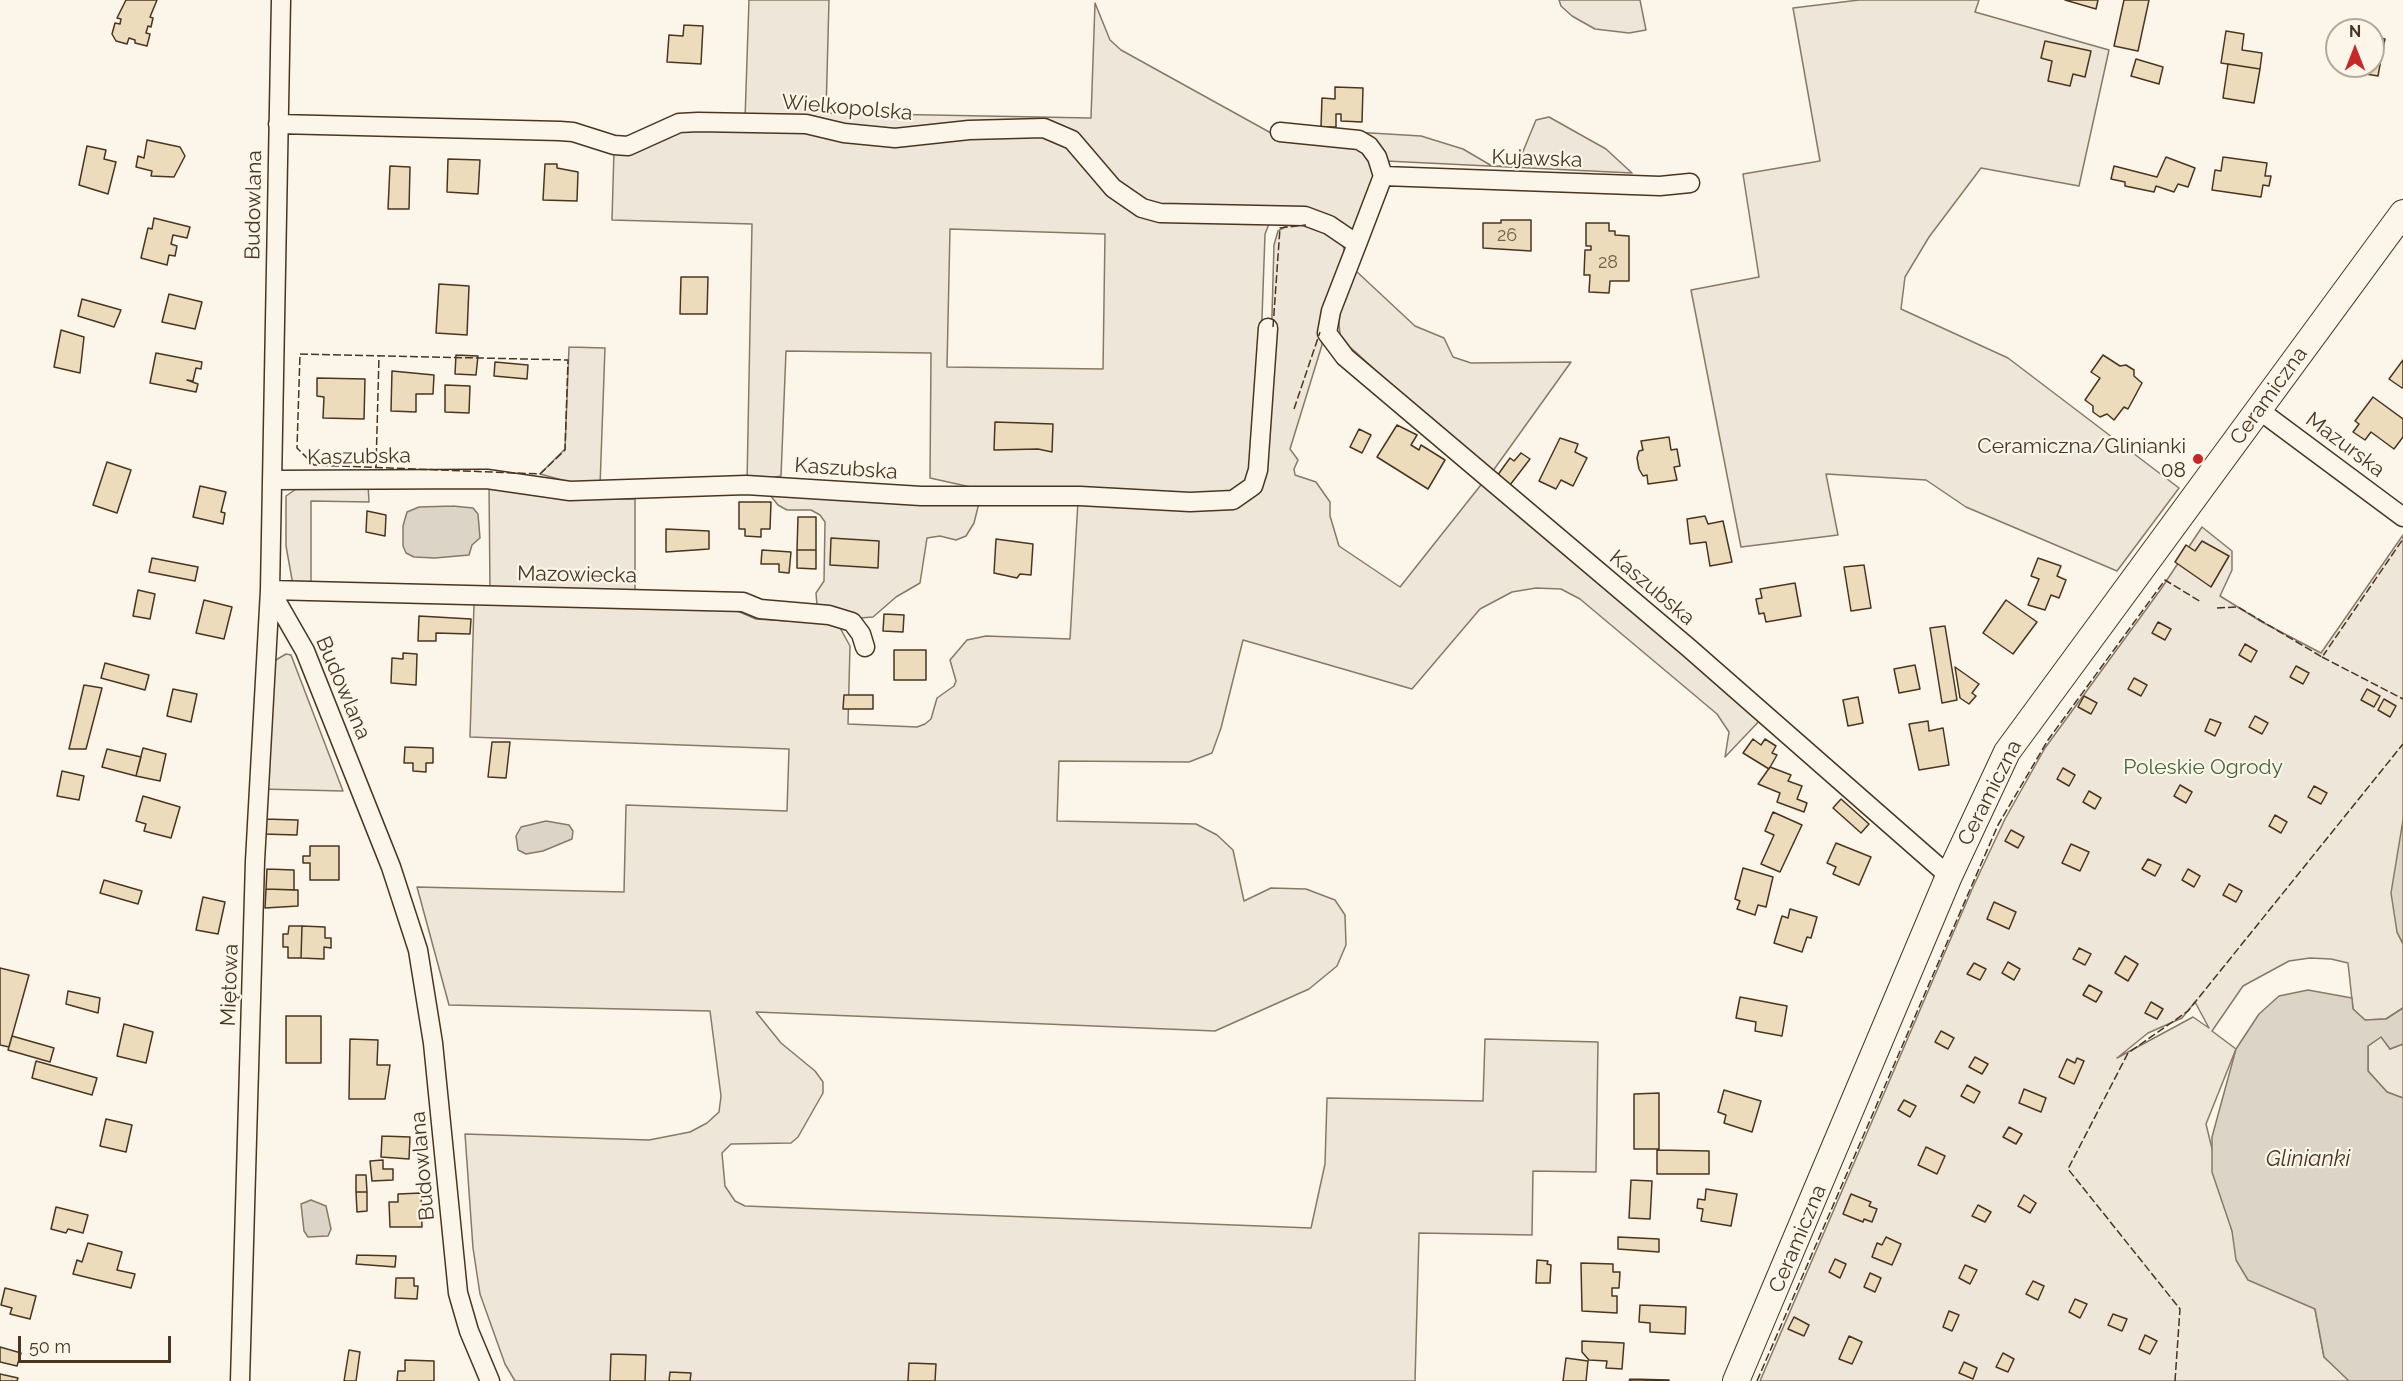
<!DOCTYPE html>
<html>
<head>
<meta charset="utf-8">
<style>
	body { margin:0 }
	#map { position:relative; width:2403px; height:1381px; overflow:hidden; background:#fbf6e9; font-family:Raleway,sans-serif }
	canvas { display:block }
	.north { position:absolute; left:2325px; top:18px; width:60px; height:60px; box-sizing:border-box; background:#fbf6e9; border:2px solid #b4a999; border-radius:50%; rotate:0deg; font-size:16px; font-weight:700; line-height:24px; text-align:center; color:#4a3520 }
	.north::after { content:''; display:block; margin:auto; width:21px; height:27px; background:#c62828; clip-path:polygon(50% 0,100% 100%,50% 72%,0 100%) }
	.scale { position:absolute; left:18px; top:1336px; width:153px; height:27px; box-sizing:border-box; border:3px solid #4a3520; border-top:0; padding-left:8px; font-size:18px; line-height:21px; white-space:nowrap; color:#4a3520; -webkit-text-stroke:4px #fbf6e9; paint-order:stroke }
</style>
</head>
<body>
<div id="map">
<canvas width="2403" height="1381"></canvas>
<div class="north">N</div>
<div class="scale">50 m</div>
</div>
<script>
const ctx = document.querySelector('canvas').getContext('2d');
ctx.lineJoin = 'round';
function fill(path, color) { ctx.fillStyle = color; ctx.fill(path, 'evenodd'); }
const toPath = rows => new Path2D(rows.map(r => 'M' + r).join(''));
function strokePath(path, color, width, dash) { ctx.strokeStyle = color; ctx.lineWidth = width; ctx.lineCap = dash ? 'butt' : 'round'; ctx.setLineDash(dash || []); ctx.stroke(path); }
function drawText(font, color, halo, rows, align = 'center') {
  ctx.font = font + ' Raleway,sans-serif'; ctx.lineWidth = 4.5; ctx.setLineDash([]); ctx.textBaseline = 'middle'; ctx.strokeStyle = halo; ctx.fillStyle = color; for (const [text, x, y, turn = 0] of rows) {
    ctx.save(); ctx.translate(x, y); ctx.rotate((+turn || 0) * Math.PI / 180); ctx.textAlign = isNaN(turn) ? turn : align; if (halo) ctx.strokeText(text, 0, 0); ctx.fillText(text, 0, 0); ctx.restore();
  }
}
const green = toPath([
	[749,0,829,0,826,113,1091,118,1095,3,1110,40,1121,50,1271,133,1284,137,1339,141,1369,154,1376,180,1357,233,1332,217,1164,206,1143,199,1109,175,1071,133,918,132,745,119,749,0],
	[1559,0,1640,0,1646,30,1629,33,1595,29,1572,16,1561,6,1559,0],
	[1859,0,1979,0,1975,12,2109,50,2079,186,1981,168,1929,237,1905,277,1901,309,2008,358,2179,488,2117,571,1966,507,1926,480,1826,474,1838,535,1741,547,1691,290,1759,277,1743,174,1820,161,1793,8,1859,0],
	[1549,117,1606,149,1632,173,1386,161,1354,132,1421,136,1463,149,1492,166,1506,166,1519,161,1536,120,1549,117],
	[677,129,997,132,1061,139,1128,205,1271,219,1265,234,1257,457,1248,482,1229,495,975,488,930,478,931,353,786,351,781,476,747,483,752,224,612,220,614,150,677,129],
	[950,229,1105,234,1103,369,947,367,950,229],
	[1301,222,1338,238,1344,248,1344,259,1321,337,1322,345,1290,449,1298,460,1294,469,1295,475,1316,482,1330,502,1330,516,1339,546,1400,587,1484,481,1763,717,1725,757,1729,732,1717,714,1580,599,1561,589,1536,588,1512,592,1480,609,1412,689,1243,640,1221,728,1212,753,1189,762,1059,761,1057,821,1196,824,1217,835,1233,850,1244,901,1271,888,1306,889,1335,900,1345,915,1346,945,1337,966,1309,989,1215,1031,756,1012,781,1043,815,1071,823,1082,823,1093,798,1137,791,1143,731,1144,722,1153,725,1186,735,1201,745,1206,1311,1228,1325,1164,1327,1098,1483,1101,1485,1039,1598,1042,1596,1172,1533,1171,1532,1235,1419,1233,1415,1381,515,1381,505,1364,480,1294,473,1248,465,1134,649,1140,690,1132,707,1123,719,1112,721,1096,710,1011,449,1005,417,887,624,892,626,805,787,811,789,749,470,737,474,604,735,610,756,619,825,623,839,626,850,646,848,724,917,727,925,724,931,719,937,698,954,686,956,681,950,660,967,640,986,636,1070,639,1078,501,1258,491,1271,349,1274,245,1278,231,1288,225,1301,222],
	[1356,271,1415,326,1444,338,1453,357,1471,363,1571,362,1490,475,1350,347,1340,334,1338,315,1356,271],
	[569,347,605,348,600,486,573,483,540,474,565,449,569,347],
	[489,483,606,499,635,499,635,592,490,590,489,483],
	[368,484,369,502,311,501,311,585,293,585,286,546,286,496,299,487,368,484],
	[770,495,979,503,974,523,966,536,956,540,940,536,927,538,920,583,896,597,873,617,860,618,817,605,816,593,824,581,825,522,820,515,811,510,787,510,778,505,770,495],
	[2202,527,2232,551,2232,570,2220,596,2262,622,2321,653,2403,535,2403,820,2397,932,2403,944,2403,1008,2386,1019,2365,1020,2353,1009,2348,963,2331,959,2310,958,2289,961,2243,986,2212,1031,2236,1049,2206,1124,2232,1231,2315,1309,2324,1357,2350,1381,1760,1381,1973,887,2005,819,2045,748,2161,589,2202,527],
	[2195,1002,2209,1028,2193,1017,2117,1058,2148,1033,2182,1018,2195,1002],
	[286,654,291,655,343,791,261,789,274,661,286,654],
	[2382,1036,2390,1049,2403,1044,2403,1098,2387,1092,2368,1071,2368,1046,2382,1036]
]);
const water = toPath([
	[453,506,473,508,478,514,480,538,472,545,469,555,435,558,414,557,406,553,403,546,403,526,407,512,419,507,453,506],
	[2403,820,2403,944,2397,932,2391,893,2403,820],
	[546,821,569,825,573,831,572,839,543,851,526,854,518,850,516,836,521,827,546,821],
	[2308,990,2352,998,2353,1009,2365,1020,2386,1019,2403,1008,2403,1044,2390,1049,2381,1037,2368,1046,2368,1071,2387,1092,2403,1098,2403,1381,2349,1381,2324,1357,2315,1309,2248,1280,2236,1260,2232,1231,2212,1172,2212,1137,2236,1049,2259,1014,2279,996,2308,990],
	[311,1200,326,1206,331,1229,328,1236,308,1237,304,1231,301,1204,311,1200]
]);
const building = toPath([
	[126,0,157,0,150,17,153,18,151,27,148,26,146,33,150,34,147,46,135,43,135,40,129,38,127,44,116,41,112,34,115,23,120,24,121,19,117,18,126,0],
	[2065,0,2098,0,2096,9,2065,0],
	[2124,0,2149,0,2138,51,2114,46,2124,0],
	[684,25,703,26,701,64,667,62,669,35,683,36,684,25],
	[2364,27,2377,29,2376,37,2385,39,2381,59,2373,58,2373,30,2363,30,2364,27],
	[2226,31,2244,34,2242,50,2262,53,2260,69,2221,63,2226,31],
	[2045,41,2091,51,2085,77,2073,74,2070,86,2048,81,2052,61,2041,58,2045,41],
	[2373,58,2381,59,2378,76,2342,70,2343,66,2373,66,2373,58],
	[2136,59,2163,67,2159,84,2131,76,2136,59],
	[2228,64,2260,69,2254,103,2223,98,2228,64],
	[1335,87,1363,88,1362,122,1341,121,1341,114,1336,114,1336,127,1321,127,1322,98,1335,99,1335,87],
	[147,140,180,147,185,156,174,177,151,176,152,171,136,167,138,156,144,158,147,140],
	[87,146,106,150,104,159,116,162,108,194,79,185,87,146],
	[2166,157,2195,168,2188,187,2178,184,2174,192,2156,186,2154,192,2125,186,2125,182,2111,179,2114,166,2157,177,2166,157],
	[2223,157,2267,163,2265,176,2271,176,2269,186,2263,185,2261,197,2212,190,2215,170,2221,171,2223,157],
	[448,159,480,160,478,194,447,192,448,159],
	[545,164,557,164,557,168,578,172,577,201,543,200,545,164],
	[390,166,410,167,409,209,388,209,390,166],
	[154,218,190,227,187,238,173,235,171,244,177,246,175,256,169,255,167,265,141,258,148,228,152,229,154,218],
	[1501,220,1531,220,1531,251,1483,248,1483,223,1501,223,1501,220],
	[1586,223,1609,223,1609,231,1615,231,1615,235,1629,236,1629,281,1610,281,1609,293,1589,292,1590,275,1584,275,1585,250,1591,250,1591,246,1586,246,1586,223],
	[681,277,708,277,707,314,680,314,681,277],
	[439,284,469,286,467,335,436,333,439,284],
	[169,294,202,302,195,329,162,322,169,294],
	[82,299,121,310,114,327,78,316,82,299],
	[61,330,84,337,80,373,54,367,61,330],
	[156,353,202,362,201,369,196,368,193,381,187,380,198,384,196,392,150,383,156,353],
	[456,355,478,356,476,375,455,374,456,355],
	[2103,355,2120,366,2126,365,2134,370,2134,376,2142,383,2128,409,2124,407,2114,420,2107,414,2100,417,2093,412,2093,406,2085,400,2100,378,2091,372,2103,355],
	[2403,360,2403,387,2402,388,2389,379,2403,360],
	[495,362,528,365,527,379,494,376,495,362],
	[392,371,434,375,433,394,416,394,416,412,391,411,392,371],
	[317,378,365,379,364,419,323,418,324,397,317,396,317,378],
	[445,385,470,386,469,413,445,412,445,385],
	[2373,397,2403,419,2403,437,2394,449,2371,432,2365,440,2353,432,2359,424,2355,421,2373,397],
	[995,422,1053,424,1052,452,1038,449,994,450,995,422],
	[1397,425,1417,435,1411,445,1419,450,1421,445,1445,460,1428,489,1377,457,1397,425],
	[1359,429,1371,435,1362,453,1350,447,1359,429],
	[1669,437,1671,450,1677,449,1680,466,1674,467,1677,480,1648,484,1647,475,1643,476,1639,469,1637,458,1639,451,1643,450,1641,441,1669,437],
	[1560,438,1578,444,1575,452,1587,458,1573,486,1561,480,1556,489,1539,481,1560,438],
	[1521,453,1530,459,1510,485,1497,476,1510,458,1514,461,1521,453],
	[107,462,131,470,117,513,93,505,107,462],
	[200,486,226,492,221,512,225,513,223,524,193,517,200,486],
	[739,502,771,502,770,529,761,529,761,537,745,536,745,529,739,529,739,502],
	[367,511,386,515,385,536,366,532,367,511],
	[1705,516,1708,524,1723,521,1732,562,1710,566,1706,542,1690,544,1687,519,1705,516],
	[798,517,816,517,816,550,797,550,798,517],
	[666,529,709,531,709,549,666,552,666,529],
	[831,538,879,541,878,568,830,565,831,538],
	[996,539,1033,544,1031,575,1020,574,1017,578,994,573,996,539],
	[2202,541,2229,556,2211,587,2175,562,2186,545,2195,551,2202,541],
	[762,550,791,552,789,573,779,572,779,564,761,564,762,550],
	[797,550,816,550,816,569,797,568,797,550],
	[152,558,198,567,195,581,149,572,152,558],
	[2038,558,2061,566,2057,576,2066,580,2059,598,2051,595,2045,610,2028,605,2039,579,2031,576,2038,558],
	[1864,565,1871,608,1851,611,1844,567,1864,565],
	[1795,583,1801,616,1766,622,1764,613,1759,614,1756,599,1762,598,1760,589,1795,583],
	[138,590,155,594,150,619,133,616,138,590],
	[204,600,232,607,224,639,196,633,204,600],
	[2006,600,2037,622,2013,654,1983,633,2006,600],
	[884,614,904,615,903,632,883,631,884,614],
	[419,616,471,619,470,634,436,633,436,641,418,641,419,616],
	[2158,622,2171,629,2165,640,2152,633,2158,622],
	[1945,626,1957,700,1942,703,1930,628,1945,626],
	[2245,644,2257,651,2251,662,2239,655,2245,644],
	[894,650,926,650,926,680,894,680,894,650],
	[403,653,417,654,416,685,391,683,392,658,403,659,403,653],
	[105,663,149,675,145,690,101,678,105,663],
	[1915,665,1920,689,1899,693,1894,669,1915,665],
	[2296,666,2309,673,2303,684,2290,677,2296,666],
	[1955,667,1979,684,1972,693,1976,696,1969,704,1960,698,1955,667],
	[2134,678,2147,685,2141,696,2128,689,2134,678],
	[84,685,102,688,86,749,69,749,84,685],
	[173,689,197,694,191,722,167,716,173,689],
	[2367,689,2380,696,2374,707,2361,700,2367,689],
	[844,695,873,695,873,709,843,709,844,695],
	[2084,696,2097,703,2091,714,2078,707,2084,696],
	[1858,697,1863,723,1848,726,1843,700,1858,697],
	[2384,699,2396,706,2390,717,2378,710,2384,699],
	[2255,716,2268,723,2262,734,2249,727,2255,716],
	[2210,719,2221,723,2215,736,2205,731,2210,719],
	[1928,721,1929,731,1943,728,1949,765,1919,770,1909,724,1928,721],
	[1753,739,1761,745,1765,739,1776,746,1772,753,1777,755,1769,769,1743,753,1753,739],
	[492,742,510,742,506,778,488,777,492,742],
	[405,747,433,748,433,763,426,763,426,772,413,771,413,763,404,763,405,747],
	[143,748,166,754,160,781,136,776,143,748],
	[107,749,141,757,136,776,102,767,107,749],
	[1770,767,1791,775,1788,781,1802,786,1797,799,1807,803,1804,812,1777,802,1780,793,1758,784,1770,767],
	[2063,768,2075,775,2069,786,2057,779,2063,768],
	[62,771,84,776,79,800,57,796,62,771],
	[2180,785,2192,792,2186,803,2174,796,2180,785],
	[2314,786,2327,793,2321,804,2308,797,2314,786],
	[2089,791,2101,798,2095,809,2083,802,2089,791],
	[143,796,180,807,171,838,144,831,146,824,136,821,143,796],
	[1841,799,1869,824,1861,833,1833,808,1841,799],
	[1773,812,1802,825,1780,872,1761,864,1774,835,1765,831,1773,812],
	[2275,815,2287,822,2281,833,2269,826,2275,815],
	[264,819,298,820,297,835,263,834,264,819],
	[2011,830,2024,837,2018,848,2005,841,2011,830],
	[1836,843,1871,857,1859,885,1833,874,1836,867,1827,863,1836,843],
	[2071,844,2089,852,2080,871,2062,863,2071,844],
	[310,846,339,846,339,880,310,880,310,863,303,863,303,856,310,856,310,846],
	[2148,859,2161,865,2155,876,2142,869,2148,859],
	[1743,868,1773,877,1766,907,1758,905,1755,915,1737,909,1740,901,1735,899,1743,868],
	[267,869,294,870,294,890,266,889,267,869],
	[2188,869,2200,876,2194,887,2182,880,2188,869],
	[104,880,142,891,138,904,100,893,104,880],
	[2229,884,2242,891,2236,902,2223,895,2229,884],
	[266,889,298,890,298,906,265,908,266,889],
	[203,897,225,902,218,934,196,930,203,897],
	[1994,902,2016,912,2009,929,1987,919,1994,902],
	[1790,909,1817,917,1811,938,1807,937,1802,952,1774,943,1782,916,1788,918,1790,909],
	[289,926,302,926,301,958,288,958,288,947,283,947,283,934,288,934,289,926],
	[302,926,325,927,325,938,331,938,331,948,324,947,324,959,301,958,302,926],
	[2079,948,2091,954,2085,965,2073,959,2079,948],
	[2125,956,2138,964,2128,981,2115,973,2125,956],
	[2008,962,2020,969,2014,980,2002,973,2008,962],
	[1974,963,1986,969,1980,980,1967,974,1974,963],
	[0,968,29,975,9,1047,0,1045,0,968],
	[2089,985,2102,992,2096,1002,2083,995,2089,985],
	[68,991,100,998,98,1013,66,1004,68,991],
	[1740,997,1787,1006,1782,1036,1755,1031,1756,1022,1736,1018,1740,997],
	[2151,1002,2163,1009,2157,1019,2145,1013,2151,1002],
	[286,1016,321,1016,321,1063,286,1063,286,1016],
	[124,1024,153,1032,146,1063,117,1056,124,1024],
	[1941,1031,1954,1038,1948,1049,1935,1042,1941,1031],
	[12,1036,54,1048,50,1062,8,1050,12,1036],
	[350,1039,378,1040,377,1065,390,1065,385,1099,349,1099,350,1039],
	[1975,1057,1988,1064,1982,1074,1969,1067,1975,1057],
	[2077,1058,2084,1061,2074,1084,2059,1077,2067,1059,2075,1063,2077,1058],
	[36,1061,97,1078,92,1095,32,1078,36,1061],
	[1967,1085,1980,1092,1974,1103,1961,1096,1967,1085],
	[2024,1089,2046,1098,2041,1112,2019,1103,2024,1089],
	[1724,1090,1761,1101,1752,1132,1724,1123,1726,1115,1718,1112,1724,1090],
	[1659,1093,1659,1149,1634,1149,1634,1094,1659,1093],
	[1904,1100,1916,1106,1910,1117,1898,1110,1904,1100],
	[106,1119,132,1125,126,1152,100,1146,106,1119],
	[2009,1127,2022,1134,2016,1144,2003,1137,2009,1127],
	[382,1136,410,1137,409,1159,381,1157,382,1136],
	[1926,1147,1945,1156,1937,1174,1918,1165,1926,1147],
	[1657,1150,1709,1151,1709,1174,1657,1174,1657,1150],
	[383,1160,383,1169,393,1169,393,1180,372,1181,370,1161,383,1160],
	[356,1175,366,1175,367,1192,356,1192,356,1175],
	[1631,1180,1652,1181,1650,1219,1629,1218,1631,1180],
	[1706,1189,1737,1194,1731,1226,1701,1221,1703,1209,1697,1208,1698,1199,1705,1200,1706,1189],
	[356,1192,367,1192,367,1211,357,1212,356,1192],
	[421,1193,422,1227,390,1227,389,1202,398,1202,398,1194,421,1193],
	[1851,1194,1871,1202,1869,1206,1877,1209,1872,1222,1864,1219,1863,1222,1843,1214,1851,1194],
	[2024,1195,2036,1203,2030,1213,2018,1206,2024,1195],
	[1978,1205,1991,1212,1985,1222,1972,1216,1978,1205],
	[56,1207,88,1215,83,1233,68,1229,66,1233,51,1229,56,1207],
	[1618,1237,1659,1239,1659,1252,1618,1249,1618,1237],
	[1886,1237,1901,1244,1892,1265,1872,1257,1877,1243,1882,1245,1886,1237],
	[88,1243,122,1252,117,1270,135,1274,131,1288,73,1274,77,1260,82,1262,88,1243],
	[357,1255,396,1256,395,1267,356,1264,357,1255],
	[1835,1259,1846,1264,1840,1278,1829,1272,1835,1259],
	[1537,1260,1548,1261,1547,1264,1551,1265,1550,1283,1536,1283,1537,1260],
	[1581,1263,1613,1264,1613,1272,1620,1272,1619,1288,1612,1288,1612,1296,1617,1296,1617,1313,1582,1311,1581,1263],
	[1965,1265,1977,1270,1970,1284,1959,1278,1965,1265],
	[1870,1273,1881,1278,1875,1292,1864,1287,1870,1273],
	[396,1278,414,1278,414,1286,418,1286,417,1299,395,1298,396,1278],
	[2033,1281,2044,1286,2038,1300,2026,1294,2033,1281],
	[5,1288,36,1296,30,1319,10,1314,12,1308,1,1305,5,1288],
	[2075,1299,2087,1304,2080,1318,2069,1312,2075,1299],
	[1640,1305,1686,1307,1685,1334,1650,1332,1650,1323,1639,1322,1640,1305],
	[1949,1311,1959,1315,1952,1331,1943,1327,1949,1311],
	[2113,1314,2127,1319,2122,1331,2108,1325,2113,1314],
	[1794,1317,1809,1325,1804,1336,1788,1329,1794,1317],
	[2145,1335,2157,1341,2150,1354,2139,1349,2145,1335],
	[1849,1336,1862,1342,1852,1364,1839,1359,1849,1336],
	[1582,1341,1624,1343,1622,1369,1606,1368,1607,1361,1589,1360,1582,1352,1582,1341],
	[0,1347,21,1353,17,1366,0,1362,0,1347],
	[349,1350,360,1352,356,1381,344,1381,349,1350],
	[2003,1353,2014,1359,2008,1372,1996,1367,2003,1353],
	[611,1354,646,1355,645,1381,610,1381,611,1354],
	[1566,1358,1588,1361,1586,1381,1563,1381,1566,1358],
	[405,1360,434,1361,434,1381,397,1381,398,1371,405,1371,405,1360],
	[1964,1362,1977,1368,1973,1379,1959,1373,1964,1362],
	[909,1363,936,1364,935,1381,908,1381,909,1363],
	[670,1372,691,1373,690,1381,669,1381,670,1372],
	[0,1374,18,1378,17,1381,0,1381,0,1374],
	[1630,1379,1669,1380,1669,1381,1629,1381,1630,1379]
]);
const street = toPath([
	[278,124,560,131,573,132,614,145,628,146,679,123,698,122,806,124,844,133,895,138,969,130,1044,128,1072,140,1113,188,1142,208,1160,213,1305,216,1329,225,1357,244,1331,311,1327,333,1345,357,1689,648,1949,876],
	[1280,132,1359,140,1369,146,1377,157,1383,176,1357,244],
	[1383,176,1660,186,1690,183],
	[2259,410,2403,517],
	[272,480,487,479,570,491,746,485,921,496,1080,496,1190,502,1233,500,1253,486,1258,470,1268,328],
	[270,590,305,651,391,867,418,950,433,1043,458,1293,469,1331,490,1381],
	[270,590,743,602,760,609,829,615,852,622,861,634,865,647],
	[240,1381,255,861,270,590,281,0]
]);
const secondary = toPath([
	[1736,1381,1949,876,2007,752,2403,213]
]);
const fence = toPath([
	[1273,327,1280,228,1306,225],
	[300,354,568,360,565,450,540,474,314,465,297,448,300,354],
	[1294,409,1320,332],
	[376,467,379,356],
	[2217,608,2238,607,2322,657,2327,650],
	[2329,647,2403,539],
	[2322,657,2403,699],
	[1757,1381,1998,825,2048,740,2165,580,2201,602],
	[2175,1381,2180,1309,2068,1169,2128,1053,2188,1011,2403,744]
]);
const markers = [
	[2198,459,6,"#c62828"]
];
const numberNames = [
	["26",1507,236],
	["28",1608,263]
];
const streetNames = [
	["Wielkopolska",847,108,5],
	["Kujawska",1537,159,2],
	["Budowlana",254,205,-89],
	["Ceramiczna",2269,396,-54],
	["Mazurska",2345,445,37],
	["Kaszubska",359,457,-1],
	["Kaszubska",846,469,4],
	["Mazowiecka",577,575,1],
	["Kaszubska",1652,588,40],
	["Budowlana",343,688,67],
	["Ceramiczna",1990,793,-63],
	["Miętowa",230,985,-88],
	["Budowlana",423,1166,-95],
	["Ceramiczna",1798,1239,-67]
];
const poiNames = [
	["Ceramiczna/Glinianki",2186,447],
	["08",2186,471]
];
const parkNames = [
	["Poleskie Ogrody",2203,768]
];
const waterNames = [
	["Glinianki",2308,1159]
];
fill(green, '#ede6d9');
strokePath(green, '#887966', 1.5);
fill(water, '#dcd4c6');
strokePath(water, '#887966', 1.5);
fill(building, '#ecdcbc');
strokePath(building, '#4a3520', 1.5);
strokePath(street, '#4a3520', 21);
strokePath(secondary, '#4a3520', 28);
strokePath(street, '#fbf6e9', 18);
strokePath(secondary, '#fbf6e9', 26);
strokePath(fence, '#4a3520', 1.5, [8, 3]);
for (const [x, y, r, color] of markers) { const dot = new Path2D(); dot.arc(x, y, r, 0, 2 * Math.PI); ctx.fillStyle = color; ctx.fill(dot); strokePath(dot, '#fbf6e9', 2); }
drawText('18px', '#725f47', null, numberNames);
drawText('21px', '#4a3520', '#fbf6e9', streetNames);
drawText('21px', '#4a3520', '#fbf6e9', poiNames, 'right');
drawText('21px', '#436837', '#fbf6e9', parkNames);
drawText('italic 22px', '#4a3520', '#fbf6e9', waterNames);
</script>
</body>
</html>
